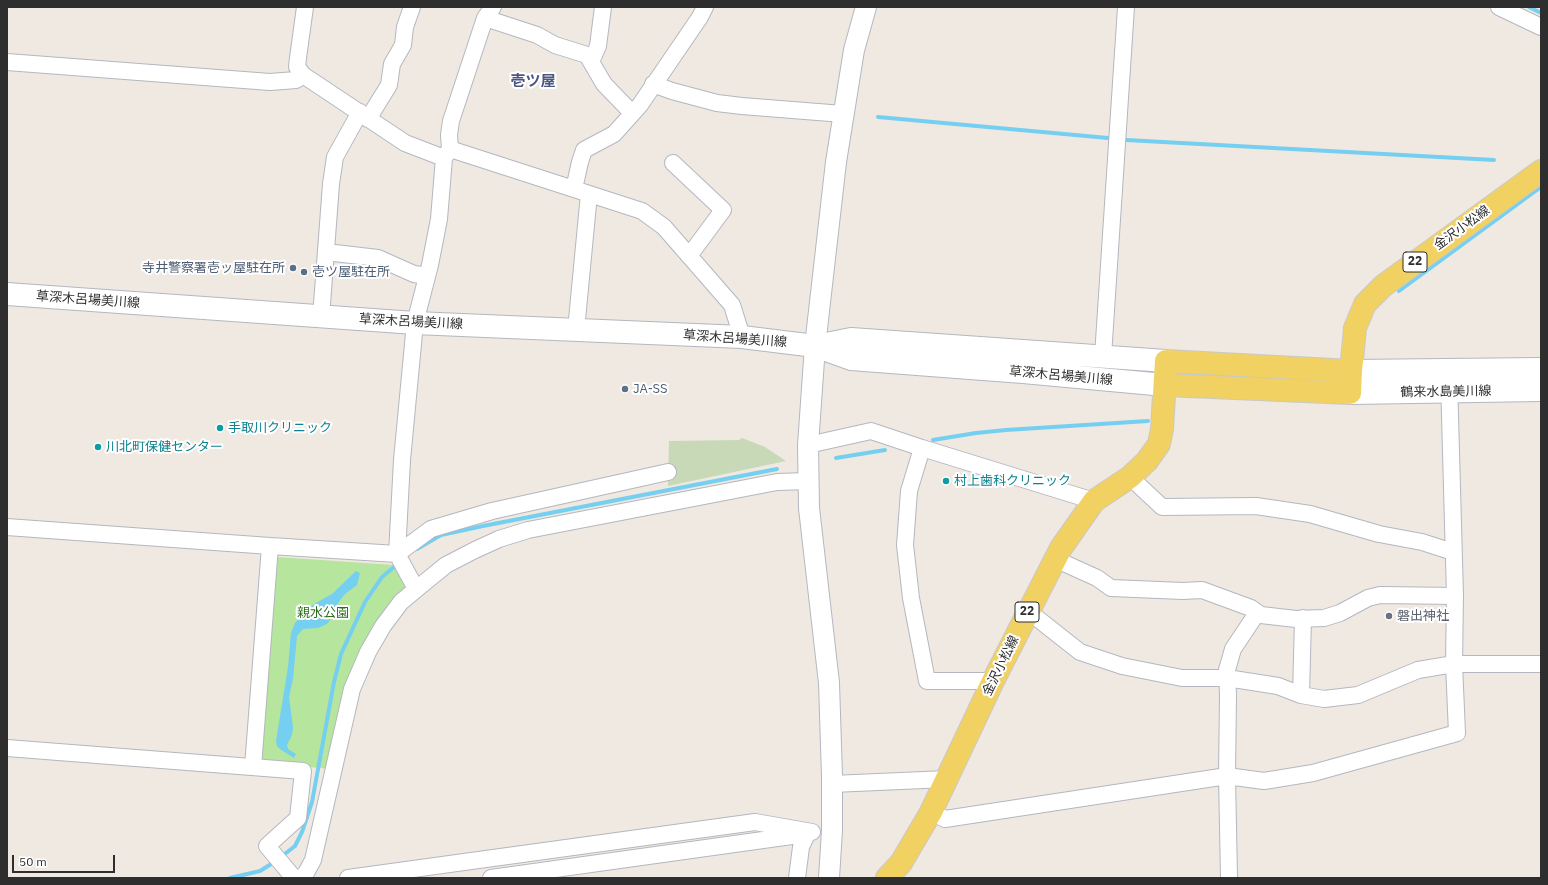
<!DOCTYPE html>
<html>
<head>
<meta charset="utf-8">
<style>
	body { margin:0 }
	#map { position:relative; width:1548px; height:885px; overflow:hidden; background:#efe9e1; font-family:"IBM Plex Sans",sans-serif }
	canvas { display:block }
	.frame { position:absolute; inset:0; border:8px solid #2e2e2e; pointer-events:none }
	.scale { position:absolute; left:12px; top:855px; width:103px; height:18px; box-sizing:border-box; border:2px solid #2e2e2e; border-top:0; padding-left:5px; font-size:12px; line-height:14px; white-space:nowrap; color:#2e2e2e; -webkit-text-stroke:3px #fff; paint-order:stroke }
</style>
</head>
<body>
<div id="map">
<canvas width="1548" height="885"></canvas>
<div class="frame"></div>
<div class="scale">50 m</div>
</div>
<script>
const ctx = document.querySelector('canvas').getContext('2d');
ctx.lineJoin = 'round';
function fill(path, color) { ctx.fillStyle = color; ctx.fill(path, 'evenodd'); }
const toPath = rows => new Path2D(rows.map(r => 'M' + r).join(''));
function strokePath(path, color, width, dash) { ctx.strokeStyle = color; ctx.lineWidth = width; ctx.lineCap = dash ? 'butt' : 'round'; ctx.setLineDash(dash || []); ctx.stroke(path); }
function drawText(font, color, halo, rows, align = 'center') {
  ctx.font = font + ' "IBM Plex Sans","Noto Sans JP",sans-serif'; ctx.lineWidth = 4; ctx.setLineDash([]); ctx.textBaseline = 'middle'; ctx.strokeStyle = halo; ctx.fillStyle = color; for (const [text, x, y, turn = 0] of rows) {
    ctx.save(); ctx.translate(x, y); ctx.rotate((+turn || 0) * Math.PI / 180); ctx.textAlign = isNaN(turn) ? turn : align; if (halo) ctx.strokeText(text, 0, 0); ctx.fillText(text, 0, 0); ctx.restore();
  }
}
const green = toPath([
	[277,557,395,565,408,588,401,592,376,625,347,681,330,769,260,762]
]);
const cemetery = toPath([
	[742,438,765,447,786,461,668,486,669,441,739,440]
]);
const water = toPath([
	[356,571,360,573,357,585,345,594,341,599,337,605,337,611,327,624,318,628,303,629,297,636,293,679,289,697,293,727,292,735,287,745,288,749,296,754,294,758,280,749,277,746,276,741,288,667,291,633,295,623,306,611,314,604,332,594]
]);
const stream = toPath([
	[1529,7,1541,13],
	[878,117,1108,138],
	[1126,140,1494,160],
	[1399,291,1541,187],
	[933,440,976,433,1006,430,1148,421],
	[836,458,885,450],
	[417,549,441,535,483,526,777,469],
	[281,857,295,846,302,832,312,802,334,682,341,654,365,602,382,577,399,563],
	[230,878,260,871,276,861]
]);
const minor = toPath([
	[305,7,298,58,297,67,303,75,405,143,444,158],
	[1499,7,1541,27],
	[485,18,537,35,555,45,587,55,604,84,632,113],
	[7,62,270,82,296,80,303,75],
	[591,62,598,46,603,7],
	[653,84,672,91,717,103,742,106,843,114],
	[368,119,389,85,392,64,403,45,405,27,412,7],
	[450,149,642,211,664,227,732,305,742,337],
	[673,163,723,210,689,256],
	[574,189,580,162,584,150,614,134,640,105,700,17,705,7],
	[326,252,378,258,414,274,427,276],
	[321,317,331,184,335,157,360,112],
	[576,330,589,194],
	[1103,356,1126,7],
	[808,445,871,431,922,448,1094,501],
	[922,448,909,491,905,545,911,598,927,681,993,681],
	[1130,477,1162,507,1256,506,1310,514,1379,534,1422,542,1453,552],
	[7,527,270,546],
	[1055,559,1097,578,1111,588,1183,591,1202,590,1251,608,1261,615,1296,619,1324,618,1340,613,1368,598,1380,595,1455,596],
	[416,589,397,554,431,529,492,511,668,472],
	[1028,611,1080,652,1122,666,1182,678,1227,678,1278,686,1301,695,1324,699,1358,695,1418,670,1454,664,1541,664],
	[1301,695,1303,618],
	[7,748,303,771,298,818,267,846,294,878],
	[253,767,270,546,397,554,402,460,415,323,430,265,439,219,444,158,450,149,449,135,451,121,485,18,493,7],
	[832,784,947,779],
	[931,812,945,819,1227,776,1264,781,1313,773,1457,733,1454,664,1455,596,1449,380],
	[301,878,306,873,313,860,352,689,368,652,383,626,401,602,419,587,446,565,475,550,499,539,528,530,777,482,808,481],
	[348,878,755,822,812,832],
	[491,878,799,835],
	[797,878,801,847,807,834],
	[1229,878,1227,776,1228,695,1227,670,1233,649,1257,613]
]);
const tertiary = toPath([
	[829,878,832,830,832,776,829,683,809,508,808,445,815,346,836,162,854,50,866,7]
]);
const secondary = toPath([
	[7,294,415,323,742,337,815,346,851,359,1023,372,1165,385],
	[816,346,851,339,1166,361],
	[1351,371,1541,369],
	[1350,393,1541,390]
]);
const primary = toPath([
	[1165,385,1350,393,1351,371,1355,328,1365,304,1383,286,1541,171],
	[887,878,901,863,931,812,993,681,1061,548,1094,501,1130,477,1147,461,1159,444,1162,429,1166,361,1351,371]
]);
const markers = [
	[293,268,4,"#5c6f8a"],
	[304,272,4,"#5c6f8a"],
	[625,389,4,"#5c6f8a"],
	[220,428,4,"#0f9aa8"],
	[98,447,4,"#0f9aa8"],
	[946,481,4,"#0f9aa8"],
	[1389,616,4,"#6b7280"]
];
const shields = [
	[1415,262,24],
	[1027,612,24]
];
const shieldNames = [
	["22",1415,262],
	["22",1027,612]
];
const streetNames = [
	["金沢小松線",1462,228,-36],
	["草深木呂場美川線",88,300,4],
	["草深木呂場美川線",411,322,3],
	["草深木呂場美川線",735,339,4],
	["草深木呂場美川線",1061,376,5],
	["鶴来水島美川線",1446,392,-1],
	["金沢小松線",1001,666,-64]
];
const serviceNames = [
	["寺井警察署壱ッ屋駐在所",285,268,"right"],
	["壱ツ屋駐在所",312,272],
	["JA-SS",633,389]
];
const cultureNames = [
	["手取川クリニック",228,428],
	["川北町保健センター",106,447],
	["村上歯科クリニック",954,481]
];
const parkNames = [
	["親水公園",323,613]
];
const worshipNames = [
	["磐出神社",1397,616]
];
const quarterNames = [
	["壱ツ屋",533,82]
];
fill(green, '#b6e59e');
fill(cemetery, '#c8d9b8');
fill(water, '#75cff0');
strokePath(stream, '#75cff0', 4);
strokePath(minor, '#b4b7c1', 18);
strokePath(tertiary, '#b4b7c1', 22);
strokePath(secondary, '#b4b7c1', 24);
strokePath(primary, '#c9c9c9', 24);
strokePath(minor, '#fff', 16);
strokePath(tertiary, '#fff', 20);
strokePath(secondary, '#fff', 22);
strokePath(primary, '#f2d163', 22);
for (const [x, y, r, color] of markers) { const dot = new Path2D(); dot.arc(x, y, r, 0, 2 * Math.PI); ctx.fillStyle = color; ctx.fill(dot); strokePath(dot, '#fff', 1.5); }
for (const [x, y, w] of shields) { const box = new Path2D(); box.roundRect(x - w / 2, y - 10, w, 20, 3); ctx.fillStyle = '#fff'; ctx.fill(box); strokePath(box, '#2e2e2e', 1); }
drawText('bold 12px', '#2e2e2e', null, shieldNames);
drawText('13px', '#2e2e2e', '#fff', streetNames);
drawText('13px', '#4e5e75', '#fff', serviceNames, 'left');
drawText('13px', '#0d838f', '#fff', cultureNames, 'left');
drawText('13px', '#2c6e1b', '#fff', parkNames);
drawText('13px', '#5b616d', '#fff', worshipNames, 'left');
drawText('bold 15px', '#4d5680', '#fff', quarterNames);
</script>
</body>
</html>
